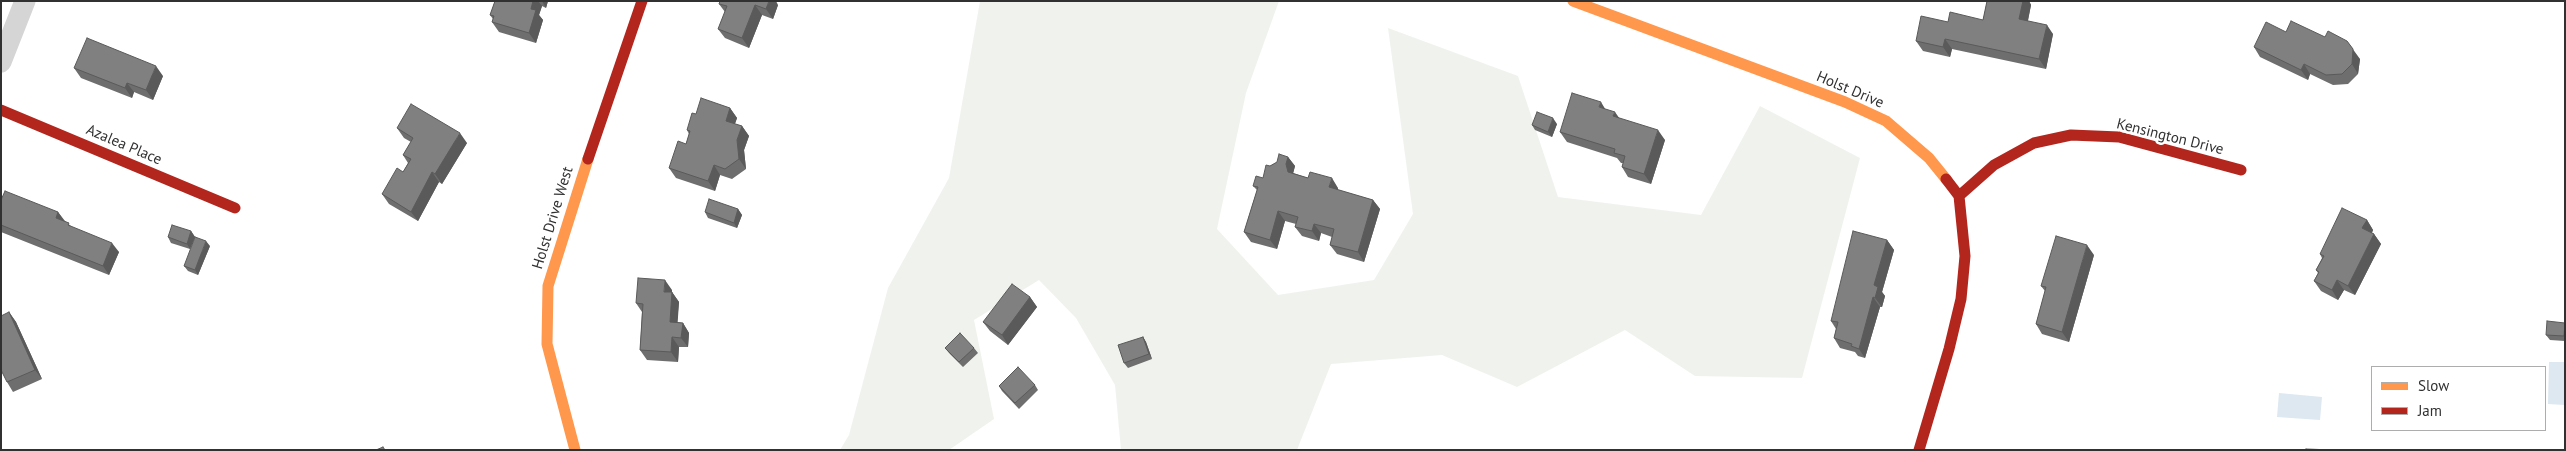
<!DOCTYPE html>
<html>
<head>
<meta charset="utf-8">
<style>
	body { margin:0 }
	#map { position:relative; width:2566px; height:451px; overflow:hidden; background:#fff; font-family:"PT Sans",sans-serif }
	canvas { display:block }
	.frame { position:absolute; inset:0; border:2px solid #313131; pointer-events:none }
	.legend { position:absolute; left:2371px; top:366px; width:175px; height:65px; box-sizing:border-box; background:#fff; border:1px solid #adadad; margin:0; padding:6px 9px; list-style:none; font-size:15px; color:#313131 }
	.legend li { display:flex; align-items:center; gap:10px; height:25px }
	.legend b { width:25px; border:1px solid #adadad }
</style>
</head>
<body>
<div id="map">
<canvas width="2566" height="451"></canvas>
<div class="frame"></div>
<ul class="legend">
<li><b style="height:6px;background:#ff974d"></b>Slow</li>
<li><b style="height:6px;background:#b3261e"></b>Jam</li>
</ul>
</div>
<script>
const ctx = document.querySelector('canvas').getContext('2d');
ctx.lineJoin = 'round';
function fill(path, color) { ctx.fillStyle = color; ctx.fill(path, 'evenodd'); }
const toPath = rows => new Path2D(rows.map(r => 'M' + r).join(''));
function strokePath(path, color, width, dash) { ctx.strokeStyle = color; ctx.lineWidth = width; ctx.lineCap = dash ? 'butt' : 'round'; ctx.setLineDash(dash || []); ctx.stroke(path); }
function drawText(font, color, halo, rows, align = 'center') {
  ctx.font = font + ' "PT Sans",sans-serif'; ctx.lineWidth = 5; ctx.setLineDash([]); ctx.textBaseline = 'middle'; ctx.strokeStyle = halo; ctx.fillStyle = color; for (const [text, x, y, turn = 0] of rows) {
    ctx.save(); ctx.translate(x, y); ctx.rotate((+turn || 0) * Math.PI / 180); ctx.textAlign = isNaN(turn) ? turn : align; if (halo) ctx.strokeText(text, 0, 0); ctx.fillText(text, 0, 0); ctx.restore();
  }
}
const green = toPath([
	[980,1,1279,1,1246,93,1217,229,1278,295,1374,280,1413,214,1388,28,1518,76,1558,197,1701,215,1760,106,1860,158,1802,378,1695,376,1625,330,1517,387,1442,355,1331,364,1297,450,1121,450,1115,385,1076,318,1039,280,974,320,994,419,949,450,840,450,849,435,888,288,949,178]
]);
const water = toPath([
	[2549,362,2565,362,2565,405,2548,404],
	[2279,393,2322,397,2320,420,2277,417]
]);
const street = toPath([
	[1,62,25,1]
]);
const slow = toPath([
	[1573,1,1845,102,1886,121,1929,158,1946,179],
	[575,450,547,344,548,286,588,159]
]);
const jam = toPath([
	[1,110,235,208],
	[588,159,642,1],
	[1959,196,1994,165,2034,143,2071,135,2119,137,2241,170],
	[1919,450,1949,349,1961,299,1965,256,1959,196,1946,179]
]);
const wall = toPath([
	[495,1,548,1,546,8,542,6,539,15,543,20,536,43,499,32,492,22,493,19,490,15],
	[1987,1,2029,1,2031,5,2028,21,2053,34,2046,69,1952,49,1950,57,1923,51,1916,41,1948,22,1983,20],
	[719,4,778,5,773,19,762,15,749,48,725,38,718,29,725,12],
	[2286,32,2360,59,2358,74,2348,84,2333,85,2310,74,2308,80,2260,57,2254,47],
	[74,68,163,76,153,100,134,92,132,98,81,78],
	[730,108,737,118,735,124,742,126,749,136,744,150,746,169,732,179,720,175,715,191,676,178,669,168,686,144,689,134,687,130,696,114],
	[1605,109,1619,118,1665,140,1651,184,1628,177,1622,167,1623,163,1621,163,1617,158,1567,142,1560,132],
	[1557,124,1552,137,1535,130,1532,125],
	[397,128,467,143,442,184,439,182,418,221,389,204,382,194,403,172,408,163,403,155,411,142,404,138],
	[1288,157,1295,166,1293,173,1338,188,1338,190,1373,200,1380,209,1364,262,1337,254,1330,245,1332,237,1321,233,1319,241,1302,236,1295,227,1296,224,1285,221,1277,249,1251,242,1244,232,1257,190,1253,186,1263,178,1270,166],
	[1,200,58,212,65,221,72,227,119,252,109,275,1,232],
	[738,209,742,215,737,228,708,218,705,212],
	[2367,220,2373,230,2372,233,2374,234,2381,244,2355,295,2344,290,2338,300,2321,291,2314,281,2318,273,2316,270,2322,258,2320,254],
	[191,231,195,237,190,249,171,243,168,237],
	[1887,240,1894,250,1882,292,1885,296,1882,307,1880,307,1865,358,1858,356,1855,352,1840,348,1834,338,1836,329,1831,321],
	[210,246,198,275,188,271,184,266],
	[2094,255,2069,342,2042,334,2036,324,2045,291,2041,286],
	[672,290,672,292,679,302,677,322,683,323,689,333,688,347,679,347,678,362,647,360,640,350,642,312,636,303],
	[1030,297,1037,307,1008,345,990,331,983,322],
	[9,312,16,322,42,379,13,392,7,382],
	[2565,323,2565,341,2550,340,2546,335],
	[1143,337,1146,342,1152,359,1128,368,1124,363],
	[945,348,974,348,978,353,963,367,949,353],
	[1035,385,1038,390,1019,409,1002,391,999,386]
]);
const shadedWall = toPath([
	[533,1,538,1,542,6,539,15,543,20,536,43,529,33,531,9],
	[542,1,548,1,546,8],
	[769,1,776,1,778,5,773,19,766,9],
	[2023,1,2029,1,2031,5,2026,29,2019,19],
	[755,5,762,15,749,48,742,38],
	[2047,25,2053,34,2046,69,2039,59],
	[1945,39,1952,49,1950,57,1943,47],
	[2347,41,2360,59,2358,74,2352,64],
	[2304,64,2310,74,2308,80,2301,70],
	[156,66,163,76,153,100,146,90],
	[127,83,134,92,132,98,125,88],
	[1601,102,1607,112,1599,107],
	[730,108,737,118,732,131,726,121],
	[1615,112,1622,122,1613,116],
	[1553,118,1557,124,1552,137,1548,132],
	[742,126,749,136,744,150,746,169,739,159,737,140],
	[1658,130,1665,140,1651,184,1644,174],
	[460,133,467,143,442,184,435,174],
	[1288,157,1295,166,1293,174,1288,172,1286,164],
	[714,165,720,175,715,191,708,181],
	[432,172,439,182,418,221,411,212],
	[1332,178,1338,188,1336,197,1329,187],
	[1373,200,1380,209,1364,262,1358,252],
	[738,209,742,215,737,228,734,223],
	[1278,211,1285,221,1277,249,1270,240],
	[58,212,65,222,56,218],
	[2367,220,2373,230,2369,238,2362,228],
	[1314,224,1321,233,1319,241,1312,231],
	[191,231,195,237,190,249,187,244],
	[2374,234,2381,244,2355,295,2348,286],
	[1887,240,1894,250,1882,292,1885,296,1882,307,1875,298,1874,285],
	[206,241,210,246,198,275,195,270],
	[112,243,119,252,109,275,103,266],
	[2087,245,2094,255,2069,342,2062,332],
	[665,280,672,290,671,302,664,292],
	[2337,280,2344,290,2338,300,2332,290],
	[672,292,679,302,677,332,670,322],
	[1030,297,1037,307,1008,345,1002,335],
	[1873,297,1880,307,1865,358,1859,349],
	[9,312,16,322,42,379,35,370],
	[683,323,689,333,688,347,681,338],
	[672,337,679,347,678,362,671,352],
	[1143,337,1146,342,1152,359,1149,354]
]);
const building = toPath([
	[495,1,533,1,531,9,536,10,529,33,492,22,494,16,490,15,495,1],
	[720,1,769,1,766,9,755,5,742,38,718,29,727,6,719,4,720,1],
	[1987,1,2023,1,2019,19,2047,25,2039,59,1945,39,1943,47,1916,41,1921,16,1948,22,1950,12,1983,20,1987,1],
	[2291,21,2325,37,2328,31,2347,41,2353,49,2352,64,2342,74,2326,75,2304,64,2301,70,2254,47,2266,22,2286,32,2291,21],
	[87,38,156,66,146,90,127,83,125,88,74,68,87,38],
	[1572,93,1601,102,1599,107,1615,112,1613,116,1658,130,1644,174,1622,167,1625,156,1614,153,1615,149,1560,132,1572,93],
	[701,98,730,108,726,121,742,126,737,140,739,159,725,169,714,165,708,181,669,168,678,141,686,144,690,131,687,130,692,113,696,114,701,98],
	[411,104,460,133,435,174,432,172,411,212,382,194,397,168,403,172,411,159,403,155,413,138,397,128,411,104],
	[1537,112,1553,118,1548,132,1532,125,1537,112],
	[1279,154,1288,157,1286,164,1288,172,1308,178,1310,172,1332,178,1329,187,1373,200,1358,252,1330,245,1334,229,1314,224,1312,231,1295,227,1298,217,1278,211,1270,240,1244,232,1258,187,1253,186,1256,176,1263,178,1266,165,1270,166,1277,162,1279,154],
	[5,191,58,212,56,218,69,223,68,225,112,243,103,266,1,225,1,200,5,191],
	[709,199,738,209,734,223,705,212,709,199],
	[2342,208,2367,220,2362,228,2374,234,2348,286,2337,280,2332,290,2314,281,2319,272,2316,270,2324,256,2320,254,2342,208],
	[172,225,191,231,187,244,168,237,172,225],
	[1853,231,1887,240,1874,285,1878,287,1875,298,1873,297,1859,349,1851,346,1852,344,1834,338,1838,322,1831,321,1853,231],
	[2056,236,2087,245,2062,332,2036,324,2046,287,2041,286,2056,236],
	[195,237,206,241,195,270,184,266,195,237],
	[638,278,665,280,664,292,672,292,670,322,683,323,681,338,672,337,671,352,640,350,643,304,636,303,638,278],
	[1012,284,1030,297,1002,335,983,322,1012,284],
	[9,312,35,370,7,382,1,370,1,316,9,312],
	[2547,321,2565,323,2564,336,2546,335,2547,321],
	[960,333,974,348,959,362,945,348,960,333],
	[1143,337,1149,354,1124,363,1118,345,1143,337],
	[1018,367,1035,385,1015,403,999,386,1018,367],
	[383,447,385,450,376,450,383,447],
	[2306,449,2333,450,2306,450,2306,449]
]);
const streetNames = [
	["Holst Drive",1850,90,23],
	["Kensington Drive",2170,137,14],
	["Azalea Place",124,145,23],
	["Holst Drive West",553,218,-73]
];
fill(green, '#f0f3ed');
fill(water, '#dde8f0');
strokePath(street, '#d5d5d5', 21);
strokePath(slow, '#ff974d', 11);
strokePath(jam, '#b3261e', 11);
fill(wall, '#6e6e6e');
fill(shadedWall, '#5a5a5a');
fill(building, '#808080');
strokePath(building, '#5a5a5a', 1);
drawText('15px', '#313131', '#fff', streetNames);
</script>
</body>
</html>
